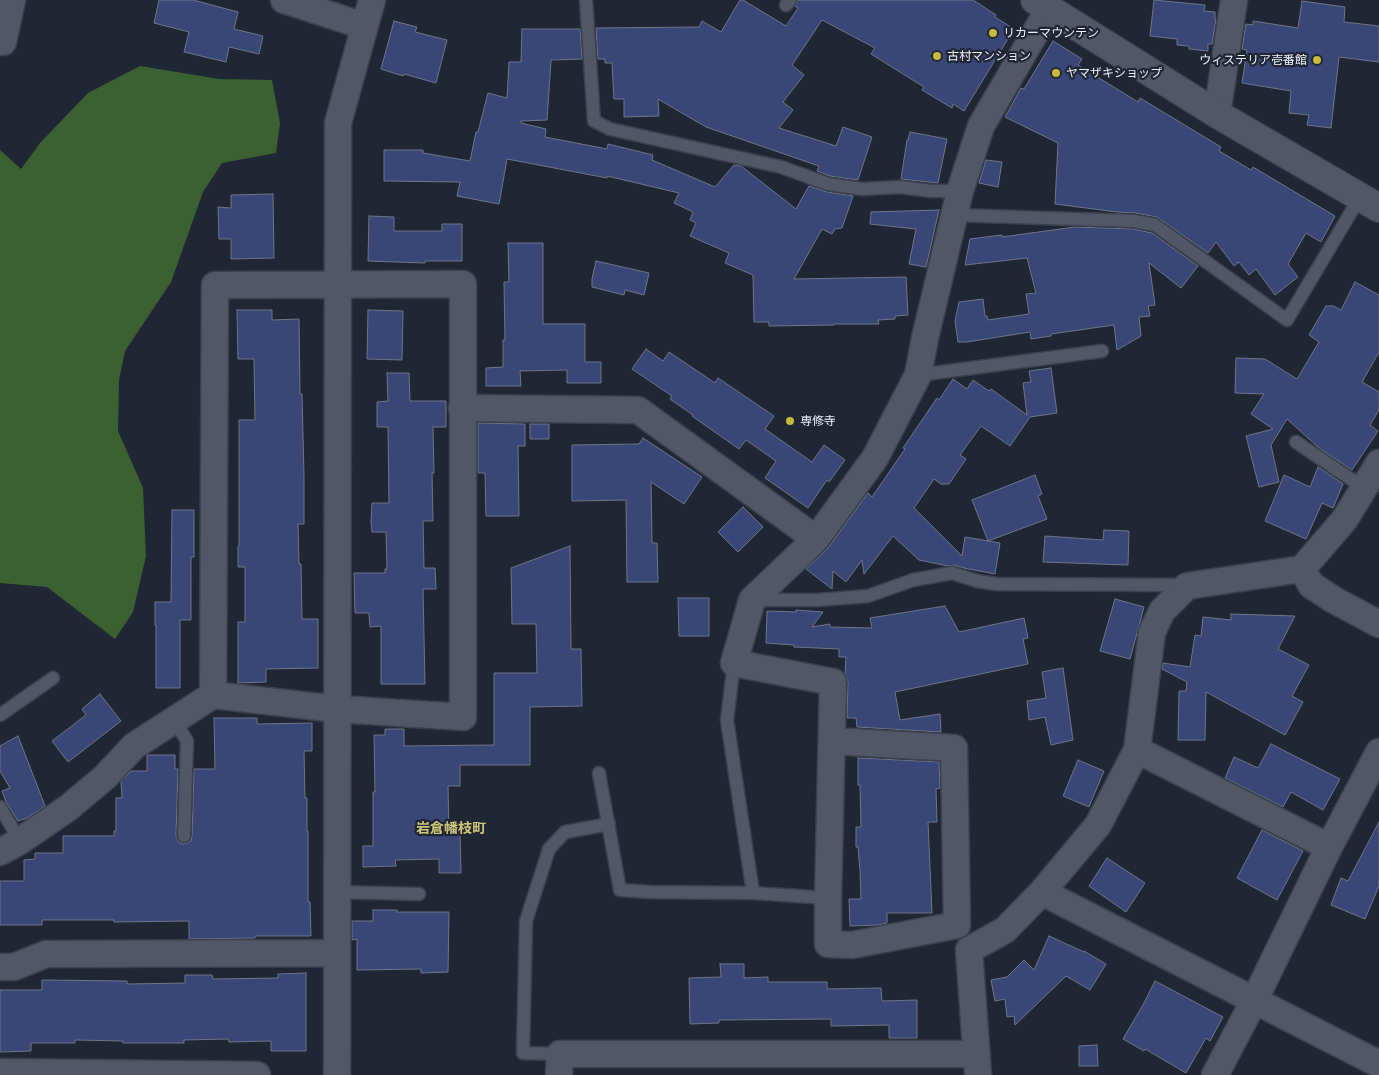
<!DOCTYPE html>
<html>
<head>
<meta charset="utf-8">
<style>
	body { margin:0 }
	canvas { display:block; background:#212634 }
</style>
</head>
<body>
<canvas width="1379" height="1075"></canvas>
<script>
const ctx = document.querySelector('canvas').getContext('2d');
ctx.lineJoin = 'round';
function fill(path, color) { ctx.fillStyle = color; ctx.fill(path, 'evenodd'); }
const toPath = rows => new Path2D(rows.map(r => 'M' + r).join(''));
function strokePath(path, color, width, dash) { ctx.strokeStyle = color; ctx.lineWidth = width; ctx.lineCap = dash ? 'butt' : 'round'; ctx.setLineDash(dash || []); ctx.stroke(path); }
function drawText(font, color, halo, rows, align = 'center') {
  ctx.font = font + ' Barlow,"Noto Sans JP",sans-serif'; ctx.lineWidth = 4.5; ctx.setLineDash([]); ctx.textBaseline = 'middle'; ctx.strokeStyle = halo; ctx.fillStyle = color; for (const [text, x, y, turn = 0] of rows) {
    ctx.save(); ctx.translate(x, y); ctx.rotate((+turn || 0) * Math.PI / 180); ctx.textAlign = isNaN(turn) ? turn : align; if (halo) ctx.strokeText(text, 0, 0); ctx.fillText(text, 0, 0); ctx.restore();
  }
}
const forest = toPath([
	[140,66,219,79,272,80,280,123,276,153,222,163,203,192,171,282,125,351,119,380,118,431,143,488,146,556,133,612,115,639,47,587,0,583,0,150,21,169,40,143,88,93]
]);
const building = toPath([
	[159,0,193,0,238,12,234,29,263,36,259,54,229,47,226,62,184,52,189,32,154,23,159,0],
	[740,0,743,0,786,26,798,8,795,6,798,0,973,0,996,15,995,17,1014,29,964,111,953,104,952,108,922,90,924,87,871,54,875,48,822,20,792,65,804,75,783,102,793,110,779,128,836,146,843,127,872,137,858,180,830,176,817,171,819,166,706,127,658,99,659,116,624,117,624,99,614,99,612,63,605,63,605,59,598,59,596,28,699,27,702,21,721,32,740,0],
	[1154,0,1205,5,1204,11,1215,12,1215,19,1216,19,1212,44,1208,44,1208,51,1189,49,1189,46,1177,45,1177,39,1150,36,1154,0],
	[1302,1,1345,7,1344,22,1379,26,1379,62,1339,57,1331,128,1307,125,1309,115,1289,113,1291,91,1242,83,1247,50,1242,49,1246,24,1253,25,1253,21,1298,28,1302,1],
	[394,21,417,27,415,32,447,40,436,83,404,74,403,76,381,69,394,21],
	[522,29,580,29,582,59,551,60,547,120,521,121,521,123,546,129,545,137,607,149,608,144,653,155,652,160,715,187,734,165,741,166,796,209,809,186,827,192,853,196,842,228,835,229,832,234,822,229,794,279,906,277,908,315,895,316,895,319,878,320,879,324,834,324,834,325,769,326,769,322,754,322,753,275,725,263,729,253,690,236,696,223,690,220,693,212,674,203,679,193,607,176,607,178,507,159,499,204,457,196,460,182,384,181,384,150,423,150,423,153,470,161,476,132,478,132,488,93,507,98,509,62,521,62,522,29],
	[1053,41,1082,59,1078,65,1138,102,1140,98,1221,147,1219,151,1251,170,1253,167,1335,216,1321,242,1306,233,1288,264,1298,277,1275,295,1256,269,1249,275,1239,262,1234,266,1216,242,1208,253,1157,217,1136,213,1117,212,1055,204,1058,143,1005,117,1021,88,1024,89,1053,41],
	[910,132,947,139,938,183,901,179,907,140,908,140,910,132],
	[986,160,1002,162,998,187,979,183,986,160],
	[273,194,274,258,231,259,231,239,219,239,218,207,231,208,231,195,273,194],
	[939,210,926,267,909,264,916,229,870,224,871,212,939,210],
	[369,216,394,217,394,231,442,231,442,224,462,224,462,261,425,261,425,263,368,261,369,216],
	[1075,227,1133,229,1152,233,1198,266,1181,288,1149,263,1155,305,1148,306,1150,316,1139,317,1141,336,1117,350,1114,325,1051,334,1051,336,1031,339,1030,332,967,342,958,342,955,321,959,302,983,299,985,316,987,316,988,320,1029,314,1026,294,1036,293,1027,258,965,265,970,239,1002,235,1002,237,1075,227],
	[508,243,543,243,543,324,585,324,585,362,601,362,601,383,567,383,567,370,520,371,521,386,486,386,486,368,503,367,503,340,505,340,504,282,509,282,508,243],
	[596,261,649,273,644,295,625,290,624,295,592,287,592,279,596,261],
	[1355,282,1379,295,1379,352,1362,382,1379,392,1379,410,1370,425,1378,431,1352,470,1319,448,1287,419,1271,445,1279,482,1259,487,1246,436,1273,429,1251,414,1264,394,1235,393,1236,358,1265,359,1297,379,1319,342,1309,335,1326,306,1334,306,1341,310,1355,282],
	[237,310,272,310,272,320,299,319,300,394,302,394,304,476,304,524,298,524,299,564,301,564,302,619,318,619,318,668,266,669,266,682,238,683,238,622,245,622,245,567,238,567,238,546,239,546,239,420,255,420,254,359,238,359,237,310],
	[368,310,403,311,402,360,367,359,368,310],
	[646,349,663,361,669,352,715,383,718,378,774,416,765,429,812,462,824,445,845,460,829,482,827,480,808,508,765,478,776,461,746,440,739,449,692,416,693,415,670,399,672,396,632,369,646,349],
	[1051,368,1057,413,1030,417,1010,446,981,426,960,455,966,459,949,484,941,484,934,479,914,508,962,556,965,537,1000,543,995,574,964,568,954,565,948,566,919,560,893,536,864,574,862,560,846,582,833,571,832,589,806,569,828,548,868,493,872,497,905,449,903,448,937,398,939,400,953,379,967,389,973,380,989,391,991,389,1027,415,1023,383,1031,382,1029,371,1051,368],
	[387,373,409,373,410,401,446,401,446,427,433,427,434,473,432,473,433,521,423,521,424,568,435,568,436,589,423,589,425,684,381,684,381,626,370,627,369,613,355,613,354,573,385,573,385,569,387,569,386,532,372,532,371,522,372,503,389,503,388,427,377,427,377,402,388,401,387,373],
	[478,423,525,424,525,446,518,446,519,516,486,516,485,473,478,473,478,423],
	[530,424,549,424,549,439,530,439,530,424],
	[643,438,702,477,684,504,651,482,652,543,657,543,658,582,627,582,626,500,572,501,572,445,639,444,643,438],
	[1318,467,1343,484,1333,508,1322,503,1306,539,1265,521,1284,475,1310,487,1318,467],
	[1035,475,1042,494,1038,496,1047,519,988,541,972,500,1035,475],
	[743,507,763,527,738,552,718,532,743,507],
	[172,510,194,510,194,557,191,557,191,620,180,620,180,688,156,688,156,625,155,625,155,602,171,602,172,510],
	[1104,530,1129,531,1128,565,1043,562,1045,536,1103,540,1104,530],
	[570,546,571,649,581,649,582,706,530,707,530,765,460,765,460,786,448,786,449,833,460,833,461,873,439,873,439,859,395,860,396,866,363,867,363,846,373,846,373,792,375,792,374,735,385,735,385,729,404,729,404,746,494,745,494,673,537,673,536,624,512,624,511,568,570,546],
	[678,598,709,598,709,636,679,636,678,598],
	[1115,599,1144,607,1130,659,1100,651,1115,599],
	[945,606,959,632,1024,618,1028,638,1023,639,1028,664,895,692,900,720,940,714,941,732,857,727,856,718,847,718,848,682,845,674,846,657,839,657,839,649,794,647,794,645,766,643,767,611,796,612,796,610,823,612,812,627,830,624,830,627,872,628,870,618,945,606],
	[1231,614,1295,616,1278,649,1309,665,1292,696,1303,702,1285,735,1206,692,1205,740,1178,740,1179,691,1186,691,1187,682,1162,669,1163,663,1190,667,1195,635,1201,636,1203,617,1231,620,1231,614],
	[1063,668,1073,740,1051,745,1045,717,1029,720,1027,701,1046,698,1042,672,1063,668],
	[100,694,121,721,68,762,52,741,86,715,82,709,100,694],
	[214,718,257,718,257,724,312,723,312,751,304,751,305,798,307,798,307,831,308,831,308,902,310,902,311,936,255,936,255,938,189,939,189,921,114,922,114,920,42,920,42,925,0,925,0,881,24,881,24,860,35,859,35,853,63,853,63,836,114,836,114,831,116,831,116,798,122,798,121,781,131,771,147,771,147,755,175,755,175,769,178,769,176,836,179,843,183,844,187,843,191,841,192,836,194,769,215,769,214,718],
	[18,736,45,806,27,818,18,821,6,802,2,791,10,788,0,771,0,746,18,736],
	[1271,744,1340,779,1323,810,1291,792,1283,807,1225,778,1234,757,1258,768,1271,744],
	[858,758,939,762,940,788,936,789,937,822,928,822,932,913,887,913,887,923,878,925,850,926,849,899,861,899,860,870,858,847,856,847,856,827,861,827,860,785,858,785,858,758],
	[1078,760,1104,771,1089,807,1063,796,1078,760],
	[1379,822,1379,886,1365,919,1331,905,1341,878,1348,881,1379,822],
	[1262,830,1303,851,1277,900,1237,878,1262,830],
	[1107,858,1145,883,1126,912,1089,886,1107,858],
	[373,910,397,910,397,912,449,912,448,972,421,973,421,969,357,970,357,939,352,940,352,921,373,921,373,910],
	[1049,936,1084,952,1084,951,1106,964,1090,990,1066,976,1015,1025,1014,1016,1007,1017,1005,999,995,1001,991,980,1007,977,1024,960,1034,970,1049,936],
	[720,964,744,964,744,978,768,977,768,982,827,982,827,989,881,988,882,1001,917,1000,917,1038,889,1038,889,1025,831,1026,831,1019,719,1020,719,1023,690,1024,689,978,721,977,720,964],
	[306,973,306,1051,271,1051,271,1041,229,1042,228,1039,184,1040,184,1043,123,1043,123,1041,75,1040,75,1043,31,1043,31,1051,0,1052,0,990,42,990,42,980,127,981,127,984,185,983,185,975,212,975,213,979,278,978,278,974,306,973],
	[1155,981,1223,1017,1210,1041,1206,1038,1186,1073,1145,1049,1144,1051,1123,1039,1144,1003,1155,981],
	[1097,1045,1098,1066,1079,1066,1079,1046,1097,1045]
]);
const lane = toPath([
	[586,0,594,121,610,129,781,167,828,184,862,189,900,187,931,191,960,191],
	[786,5,790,0],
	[955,215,1134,221,1155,225,1287,320,1360,197],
	[918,375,1102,351],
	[1296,442,1364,488],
	[755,600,818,600,868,596,913,580,952,573,977,581,996,584,1185,585],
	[734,663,727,720,753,893],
	[0,715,53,678],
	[174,720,187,741,184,836],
	[599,773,620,890,650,892,753,893,828,898],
	[0,807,20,841],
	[337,892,419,894],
	[560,1054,523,1053,526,921,549,849,565,832,609,824]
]);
const street = toPath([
	[284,0,364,26],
	[3,42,12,0],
	[1217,114,1234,0],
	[462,408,638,410,816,539,875,458,918,375,925,338,960,191,981,126,1049,9],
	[816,539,752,600,734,663,833,682,828,898,828,944,852,945,957,925,954,748,832,741],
	[1302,569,1311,585,1334,600,1379,624],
	[1137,750,1329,847],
	[0,852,20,841,68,808,105,777,134,746,213,695,337,709,463,717,463,284,215,285,213,695],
	[1042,892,1379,1064],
	[0,967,14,967,46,954,337,953],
	[0,1072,257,1075],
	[337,1075,338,123,372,0],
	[559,1075,560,1054,977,1054],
	[978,1075,969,950,1005,930,1042,892,1098,825,1137,750,1152,632,1162,611,1187,586,1302,569,1345,519,1379,463],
	[1215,1075,1254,1001,1329,847,1379,752]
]);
const secondary = toPath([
	[1035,0,1217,114,1379,208]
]);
const markers = [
	[993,33,5,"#c6bc3c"],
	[937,56,5,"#c6bc3c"],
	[1317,60,5,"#c6bc3c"],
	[1056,73,5,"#c6bc3c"],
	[790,421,5,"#c6bc3c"]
];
const poiNames = [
	["リカーマウンテン",1003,33],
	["古村マンション",947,56],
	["ウィステリア壱番館",1307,60,"right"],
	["ヤマザキショップ",1066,73],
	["専修寺",800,421]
];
const neighbourhoodNames = [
	["岩倉幡枝町",451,828]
];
fill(forest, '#3b6031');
fill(building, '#394778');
strokePath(building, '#6f7586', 1);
strokePath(lane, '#3d414d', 15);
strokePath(street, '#3d414d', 29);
strokePath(secondary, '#3d414d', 30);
strokePath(lane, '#515767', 12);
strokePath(street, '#515767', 26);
strokePath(secondary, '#515767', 28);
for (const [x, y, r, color] of markers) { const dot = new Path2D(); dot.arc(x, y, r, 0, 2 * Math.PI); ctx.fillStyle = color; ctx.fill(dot); strokePath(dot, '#212634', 2); }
drawText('12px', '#eff2fc', '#212634', poiNames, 'left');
drawText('bold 14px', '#cdc779', '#212634', neighbourhoodNames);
</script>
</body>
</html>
